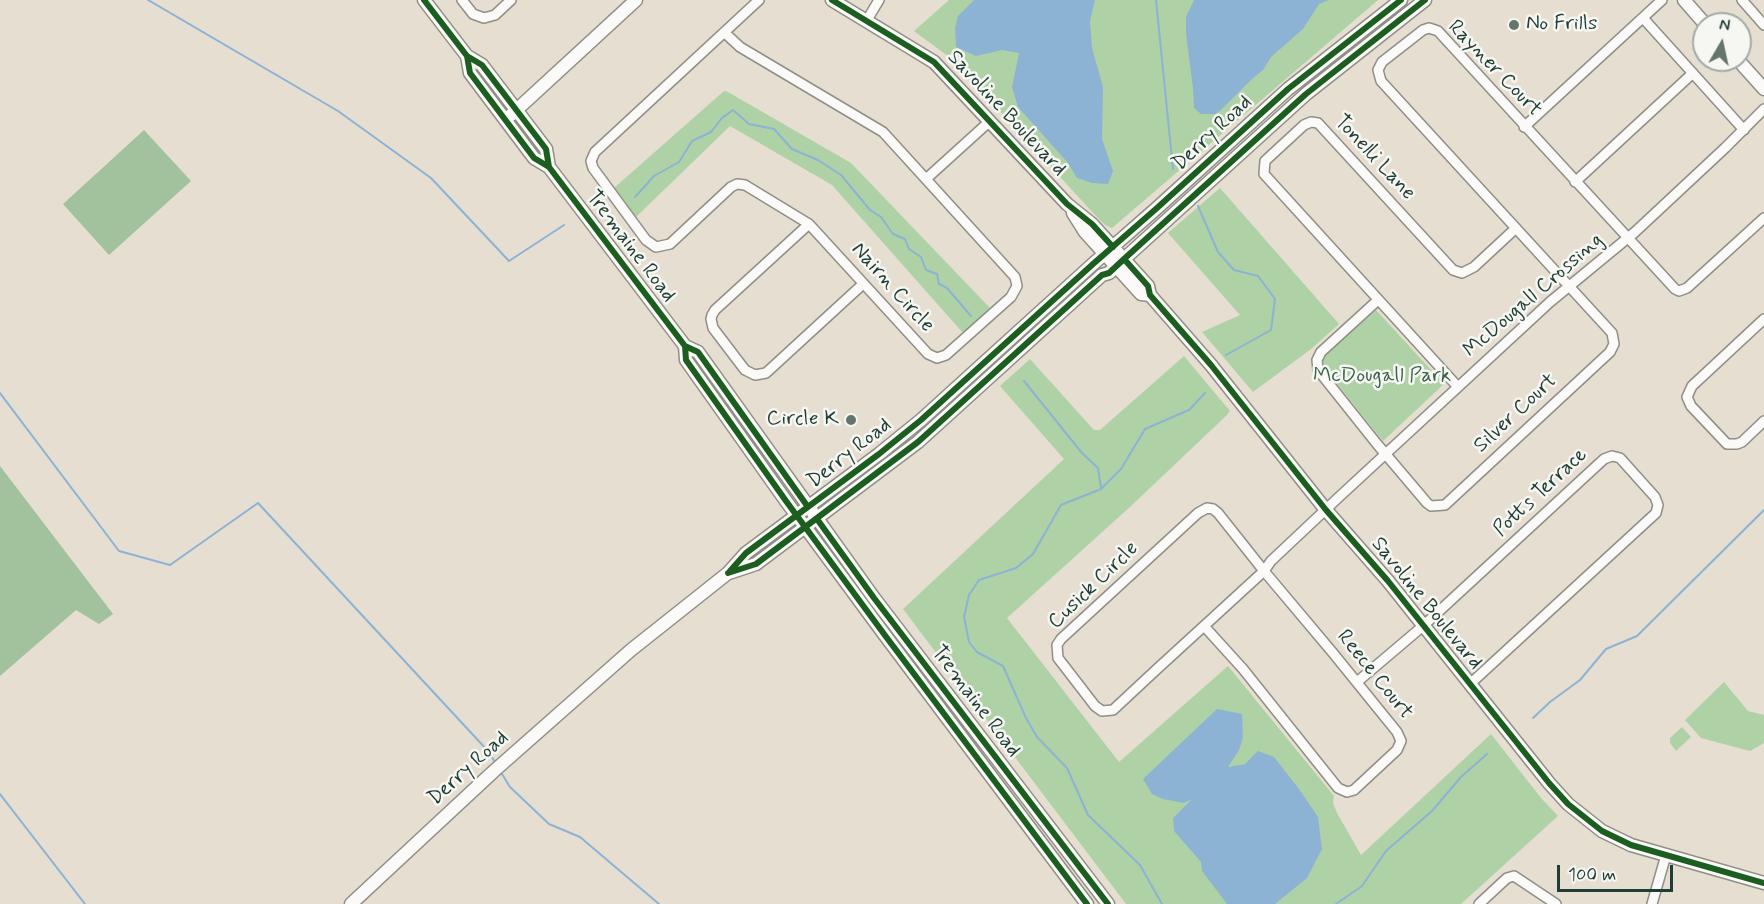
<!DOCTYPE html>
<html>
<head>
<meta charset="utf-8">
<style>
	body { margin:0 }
	#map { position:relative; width:1764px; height:904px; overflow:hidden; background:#e6ded0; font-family:Mynerve,sans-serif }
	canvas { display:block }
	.north { position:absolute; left:1692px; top:12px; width:60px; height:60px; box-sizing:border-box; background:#f6f6f2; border:2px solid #a0aca6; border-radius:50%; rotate:9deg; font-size:16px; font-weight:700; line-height:24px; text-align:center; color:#1f3d34 }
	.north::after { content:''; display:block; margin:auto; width:21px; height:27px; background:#65756b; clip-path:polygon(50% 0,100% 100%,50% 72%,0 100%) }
	.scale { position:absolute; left:1557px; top:865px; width:116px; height:27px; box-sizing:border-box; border:3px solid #1f3d34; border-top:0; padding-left:8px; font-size:18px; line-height:21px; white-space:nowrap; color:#1f3d34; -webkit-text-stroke:4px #f6f6f2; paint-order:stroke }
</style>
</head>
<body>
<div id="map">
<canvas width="1764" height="904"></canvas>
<div class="north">N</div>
<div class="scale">100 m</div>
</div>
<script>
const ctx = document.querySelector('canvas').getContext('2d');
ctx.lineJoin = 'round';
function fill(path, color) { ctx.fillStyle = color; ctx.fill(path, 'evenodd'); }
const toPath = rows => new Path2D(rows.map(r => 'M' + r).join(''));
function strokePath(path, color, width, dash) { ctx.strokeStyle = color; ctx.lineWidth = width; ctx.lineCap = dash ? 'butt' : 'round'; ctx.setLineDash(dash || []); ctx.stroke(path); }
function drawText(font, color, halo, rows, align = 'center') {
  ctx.font = font + ' Mynerve,sans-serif'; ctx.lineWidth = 5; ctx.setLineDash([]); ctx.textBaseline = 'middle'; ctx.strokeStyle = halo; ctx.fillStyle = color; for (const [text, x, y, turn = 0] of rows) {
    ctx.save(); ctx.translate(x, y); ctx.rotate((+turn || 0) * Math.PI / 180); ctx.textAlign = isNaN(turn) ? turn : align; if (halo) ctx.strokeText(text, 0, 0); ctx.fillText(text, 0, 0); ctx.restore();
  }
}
const green = toPath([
	[949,0,1378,0,1112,228,1105,225,1095,215,952,59,914,31],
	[724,91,728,92,851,163,990,308,963,333,832,185,730,126,636,217,614,188],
	[1220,188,1339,324,1311,349,1253,392,1202,332,1240,315,1168,233],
	[1376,310,1444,384,1383,441,1322,365,1323,357],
	[1184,356,1230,411,1227,415,1131,506,1007,618,1119,762,1228,666,1334,796,1333,803,1337,813,1361,855,1491,734,1541,798,1558,816,1461,904,1126,904,903,609,1064,459,1000,386,1030,359,1094,430,1100,430],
	[1724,682,1748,711,1764,715,1764,743,1750,751,1701,738,1685,720],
	[1682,727,1691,737,1676,751,1670,743,1670,738]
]);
const forest = toPath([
	[144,130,191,181,109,255,63,204],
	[0,466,113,614,99,624,76,610,0,676]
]);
const water = toPath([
	[974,0,1095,0,1090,21,1092,48,1103,87,1102,139,1113,171,1108,184,1092,183,1077,178,1068,163,1018,107,1012,87,1019,53,1002,50,976,56,956,47,955,28,958,16],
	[1194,0,1329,0,1319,4,1303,29,1271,57,1263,70,1252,79,1221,110,1215,114,1201,114,1194,108,1193,88,1186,34,1186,17],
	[1217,709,1242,714,1243,738,1239,750,1228,767,1245,764,1258,751,1274,757,1299,789,1318,817,1322,849,1307,878,1275,904,1227,904,1202,871,1201,862,1174,831,1173,818,1192,799,1184,803,1163,799,1152,794,1143,779]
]);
const stream = toPath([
	[148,0,338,111,431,178,509,261,564,225],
	[1156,0,1173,169],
	[635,197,654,176,679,162,692,141,711,132,722,118,733,110,749,124,774,129,792,149,818,160,841,175,870,210,881,217,893,234,905,239,909,249,921,257,926,270,937,274,939,284,947,288,971,316],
	[1198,206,1218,252,1234,270,1258,276,1275,299,1271,330,1226,355],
	[1024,381,1082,453,1098,468,1101,488],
	[0,393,119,551,170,565,258,503,488,751,495,762],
	[1533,718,1550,702,1580,680,1606,649,1637,636,1764,510],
	[502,774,510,787,549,824,580,837,659,904],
	[0,794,85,904],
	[1162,904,1140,865,1088,815,1067,768,1037,737,1026,718,1003,666,977,652,969,642,964,617,969,595,979,580,1016,568,1033,554,1061,505,1101,489,1121,469,1145,429,1189,410,1205,393],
	[1336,904,1362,886,1386,851,1432,811,1461,777,1487,754]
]);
const street = toPath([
	[462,0,473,14,484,18,495,15,511,0],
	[1742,0,1764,25],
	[1643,18,1744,130],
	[867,20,879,0],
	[725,33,740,47,883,132,1015,277,1017,286,1011,297,946,355,937,358,928,354,809,224,745,185,737,184,731,187,670,244,656,247,646,240,593,168,591,161,595,152,759,0],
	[1524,127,1662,0],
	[926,179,990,121],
	[1575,182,1693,73],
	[809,224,715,310,712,315,711,319,713,328,745,370,755,375,766,373,863,284],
	[1378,300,1321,352,1317,360,1318,370,1377,444,1427,503,1431,506,1445,505,1610,352,1614,344,1612,333,1381,81,1378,70,1382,62,1423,30,1429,28,1438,31,1675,289,1679,291,1687,288,1764,218],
	[1764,319,1692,386,1687,397,1691,406,1727,444,1737,444,1742,442,1764,421],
	[1458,387,1264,174,1265,161,1304,125,1311,122,1318,123,1453,270,1462,273,1474,267,1516,228],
	[1204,626,1243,669,1338,788,1347,792,1354,790,1397,750,1401,741,1397,732,1333,653,1264,571,1218,513,1213,509,1207,508,1198,513,1061,639,1057,645,1058,658,1095,706,1102,711,1113,710,1157,669,1204,626,1264,571,1271,561,1339,497,1550,302,1635,232,1725,148,1764,109],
	[1357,682,1423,626,1604,459,1612,456,1620,458,1655,497,1658,505,1656,513,1470,684],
	[1479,904,1507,878,1514,876,1556,904],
	[1652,904,1666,855]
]);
const secondary = toPath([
	[424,0,467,56,482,65,546,149,549,167],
	[832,0,934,62,1067,204,1092,224,1148,286,1150,295,1211,365,1326,510,1388,581,1549,783,1568,804,1602,831,1631,845,1764,883],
	[1684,0,1705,24],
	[467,56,470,73,534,158,549,167,685,346,698,352,874,598,1108,904],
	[1738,60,1764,89],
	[511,115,636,0],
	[1073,213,1085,232,1141,294,1150,295],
	[685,346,686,360,786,501,884,634,1087,904],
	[729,573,756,564,918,442,1102,275,1109,273,1124,259,1306,94,1425,0],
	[351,904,494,771,631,650,728,573,746,553,879,454,921,420,1093,264,1157,208,1288,89,1401,0]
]);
const cycleway = toPath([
	[424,0,467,56,482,65,546,149,549,167],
	[832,0,934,62,1067,204,1092,224,1113,247],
	[467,56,470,73,534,158,549,167,685,346,698,352,808,507],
	[1124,259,1148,286,1150,295,1211,365,1326,510,1388,581,1549,783,1568,804,1602,831,1631,845,1764,883],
	[685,346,686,360,786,501,884,634,1087,904],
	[817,519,874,598,1108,904],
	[730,571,746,553,879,454,921,420,1093,264,1157,208,1288,89,1401,0],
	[728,573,756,564,918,442,1102,275,1109,273,1124,259,1306,94,1425,0]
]);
const markers = [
	[1514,25,6,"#65756b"],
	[851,420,6,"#65756b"]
];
const poiNames = [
	["No Frills",1526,25],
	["Circle K",839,420,"right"]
];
const streetNames = [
	["Rayner Court",1494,69,46],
	["Savoline Boulevard",1006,114,47],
	["Derry Road",1213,134,-43],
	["Tonelli Lane",1374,158,47],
	["Tremaine Road",630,247,53],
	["Nairn Circle",892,288,48],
	["McDougall Crossing",1534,296,-41],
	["Silver Court",1516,414,-43],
	["Derry Road",850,454,-38],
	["Potts Terrace",1541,493,-43],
	["Cusick Circle",1094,586,-44],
	["Savoline Boulevard",1426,604,51],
	["Reece Court",1374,675,51],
	["Tremaine Road",975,702,53],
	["Derry Road",469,769,-42]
];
const parkNames = [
	["McDougall Park",1382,377]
];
fill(green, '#aed2a6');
fill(forest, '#a1c29c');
fill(water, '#8cb3d4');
strokePath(stream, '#8cb3d4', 2);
strokePath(street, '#8e8f86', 12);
strokePath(secondary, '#8e8f86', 15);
strokePath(street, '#fbfaf8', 9);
strokePath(secondary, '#fbfaf8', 12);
strokePath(cycleway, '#1b5e20', 6);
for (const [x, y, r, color] of markers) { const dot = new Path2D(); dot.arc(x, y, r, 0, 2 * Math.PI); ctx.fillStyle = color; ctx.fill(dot); strokePath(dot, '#f6f6f2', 2); }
drawText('21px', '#1f3d34', '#f6f6f2', poiNames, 'left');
drawText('21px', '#1f3d34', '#f6f6f2', streetNames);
drawText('21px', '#386048', '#f6f6f2', parkNames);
</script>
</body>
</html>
